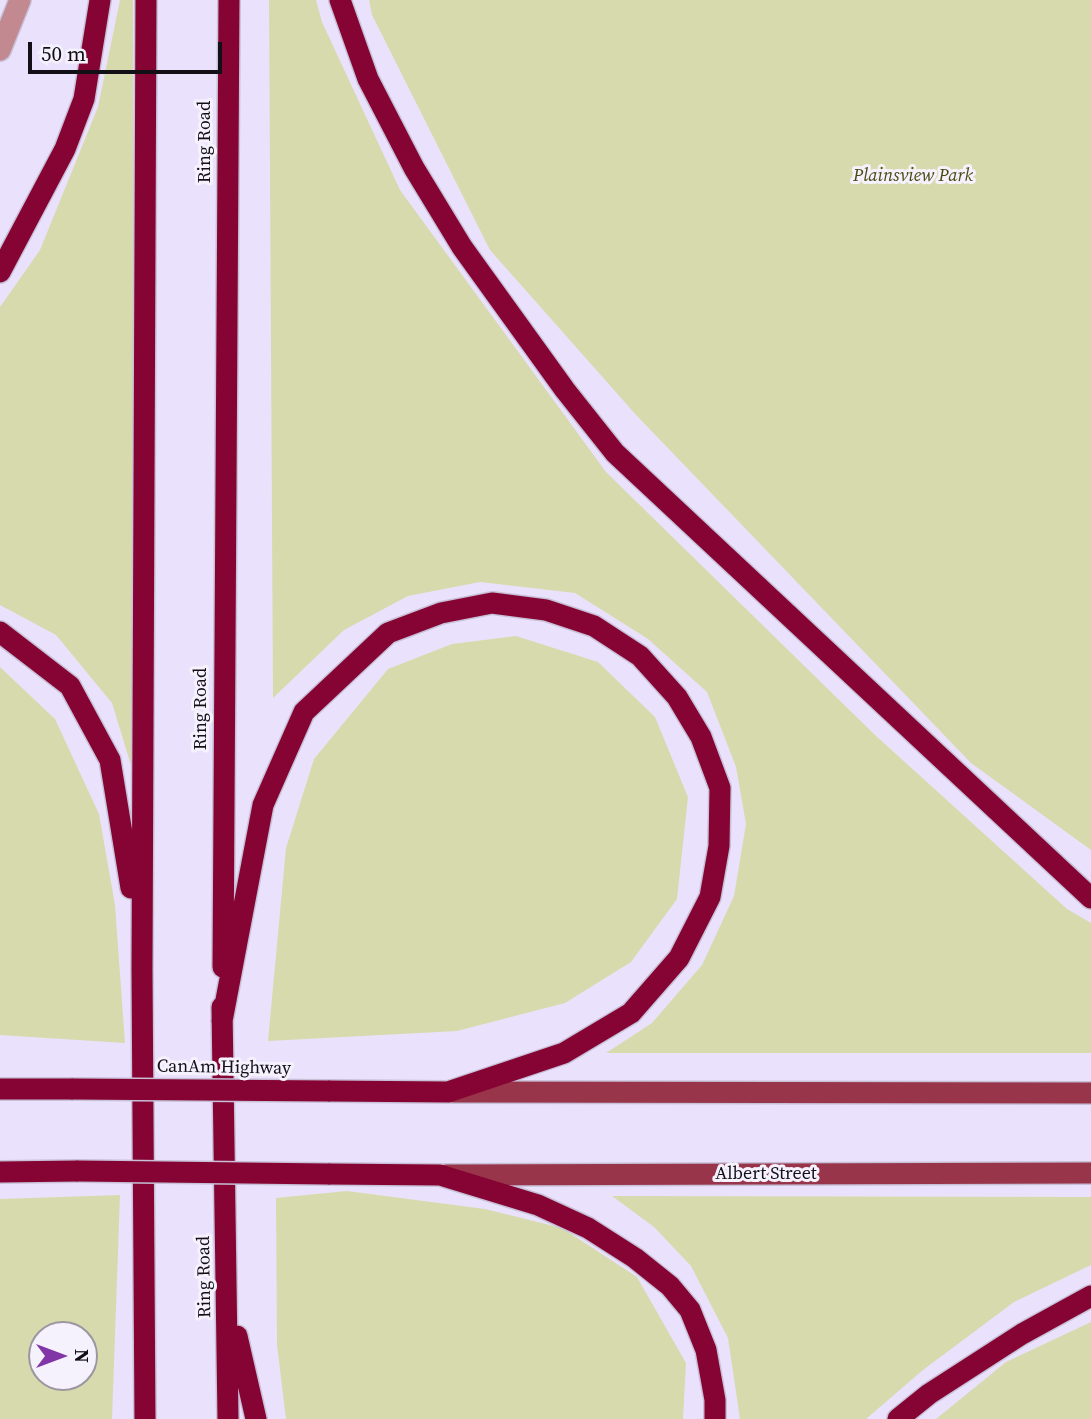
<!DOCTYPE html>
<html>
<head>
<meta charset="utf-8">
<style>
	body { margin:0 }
	#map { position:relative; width:1091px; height:1419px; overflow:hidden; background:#eae2fc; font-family:"Source Serif 4",serif }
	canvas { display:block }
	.north { position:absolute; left:28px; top:1321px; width:70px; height:70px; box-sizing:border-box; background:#f5f2fd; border:2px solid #9a97a1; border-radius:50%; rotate:90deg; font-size:19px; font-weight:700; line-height:28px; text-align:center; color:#120f17 }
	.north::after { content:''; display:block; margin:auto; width:24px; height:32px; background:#8135a7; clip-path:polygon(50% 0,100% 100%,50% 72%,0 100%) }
	.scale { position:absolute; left:28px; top:42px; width:194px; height:32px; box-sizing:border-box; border:4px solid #120f17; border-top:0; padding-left:9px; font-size:21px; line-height:24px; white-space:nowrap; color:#120f17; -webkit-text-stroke:5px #f5f2fd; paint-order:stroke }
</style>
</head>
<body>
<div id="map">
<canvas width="1091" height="1419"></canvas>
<div class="north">N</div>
<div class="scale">50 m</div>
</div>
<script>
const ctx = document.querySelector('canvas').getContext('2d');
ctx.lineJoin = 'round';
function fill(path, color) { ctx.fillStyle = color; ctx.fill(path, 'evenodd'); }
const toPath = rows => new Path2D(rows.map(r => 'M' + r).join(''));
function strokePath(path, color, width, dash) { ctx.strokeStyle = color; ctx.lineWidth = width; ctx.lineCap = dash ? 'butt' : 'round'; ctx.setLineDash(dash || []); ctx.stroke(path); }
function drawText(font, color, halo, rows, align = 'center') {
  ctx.font = font + ' "Source Serif 4",serif'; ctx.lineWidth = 6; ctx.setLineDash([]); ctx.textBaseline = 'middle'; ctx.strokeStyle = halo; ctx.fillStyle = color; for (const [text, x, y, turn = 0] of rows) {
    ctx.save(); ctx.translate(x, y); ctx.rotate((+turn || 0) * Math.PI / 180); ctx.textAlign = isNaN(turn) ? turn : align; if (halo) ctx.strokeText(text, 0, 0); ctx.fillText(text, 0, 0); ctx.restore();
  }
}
const green = toPath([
	[120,0,133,0,134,775,112,703,56,635,0,605,0,307,40,250,98,107],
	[269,0,316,0,322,22,400,190,606,472,875,735,1067,909,1091,923,1091,1053,606,1053,652,1023,702,965,734,896,746,824,736,767,707,692,648,639,575,593,480,582,408,596,344,630,273,698],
	[369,0,1091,0,1091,850,971,763,637,416,490,250,372,15],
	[516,636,598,662,655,717,688,797,677,899,631,962,565,1003,457,1031,268,1041,286,848,314,759,388,669,452,644],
	[0,667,55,719,99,814,115,905,125,1043,0,1035],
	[347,1191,485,1209,562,1228,637,1277,686,1363,683,1419,286,1419,277,1345,276,1198],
	[120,1195,112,1419,0,1419,0,1199],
	[42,1335,84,1335,84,1377,42,1377],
	[612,1196,1091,1197,1091,1265,1014,1302,923,1370,866,1419,740,1419,728,1338,691,1266,654,1227],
	[1091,1322,1091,1419,936,1419,1006,1362]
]);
const street = toPath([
	[0,50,20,0]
]);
const primary = toPath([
	[453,1092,1091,1093],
	[446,1175,1091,1173]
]);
const highway = toPath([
	[340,0,368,79,414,168,462,247,565,390,615,453,1091,898],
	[0,272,65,149,84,99,100,0],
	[0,632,70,686,110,760,131,888],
	[223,967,229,0],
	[222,1007,228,1419],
	[222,1021,263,805,304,712,388,633,441,613,492,603,546,610,594,626,640,656,677,697,701,737,720,788,719,846,710,897,679,958,631,1013,564,1053,448,1092,328,1091],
	[0,1089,73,1089],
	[0,1172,78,1171],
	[328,1174,440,1175,538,1205,588,1228,635,1258,670,1286,690,1310,706,1350,715,1400,715,1419],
	[237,1336,256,1419],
	[145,1419,142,969,146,0],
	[898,1419,929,1394,1022,1334,1091,1296]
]);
const highwayBridge = toPath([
	[73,1089,328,1091],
	[78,1171,328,1174]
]);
const streetNames = [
	["Ring Road",205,142,-90],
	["Ring Road",201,709,-90],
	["CanAm Highway",224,1068,1],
	["Albert Street",766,1174],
	["Ring Road",205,1277,-91]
];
const parkNames = [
	["Plainsview Park",913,176]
];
fill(green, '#d7daad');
strokePath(street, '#c7c0d7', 24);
strokePath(primary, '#c7c0d7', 24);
strokePath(highway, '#c7c0d7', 24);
strokePath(street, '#c28991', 21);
strokePath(primary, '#98354b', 21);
strokePath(highway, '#860433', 21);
strokePath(highwayBridge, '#c7c0d7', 24, []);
strokePath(highwayBridge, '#860433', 21);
drawText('18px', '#120f17', '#f5f2fd', streetNames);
drawText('italic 18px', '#494a12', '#f5f2fd', parkNames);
</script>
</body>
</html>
